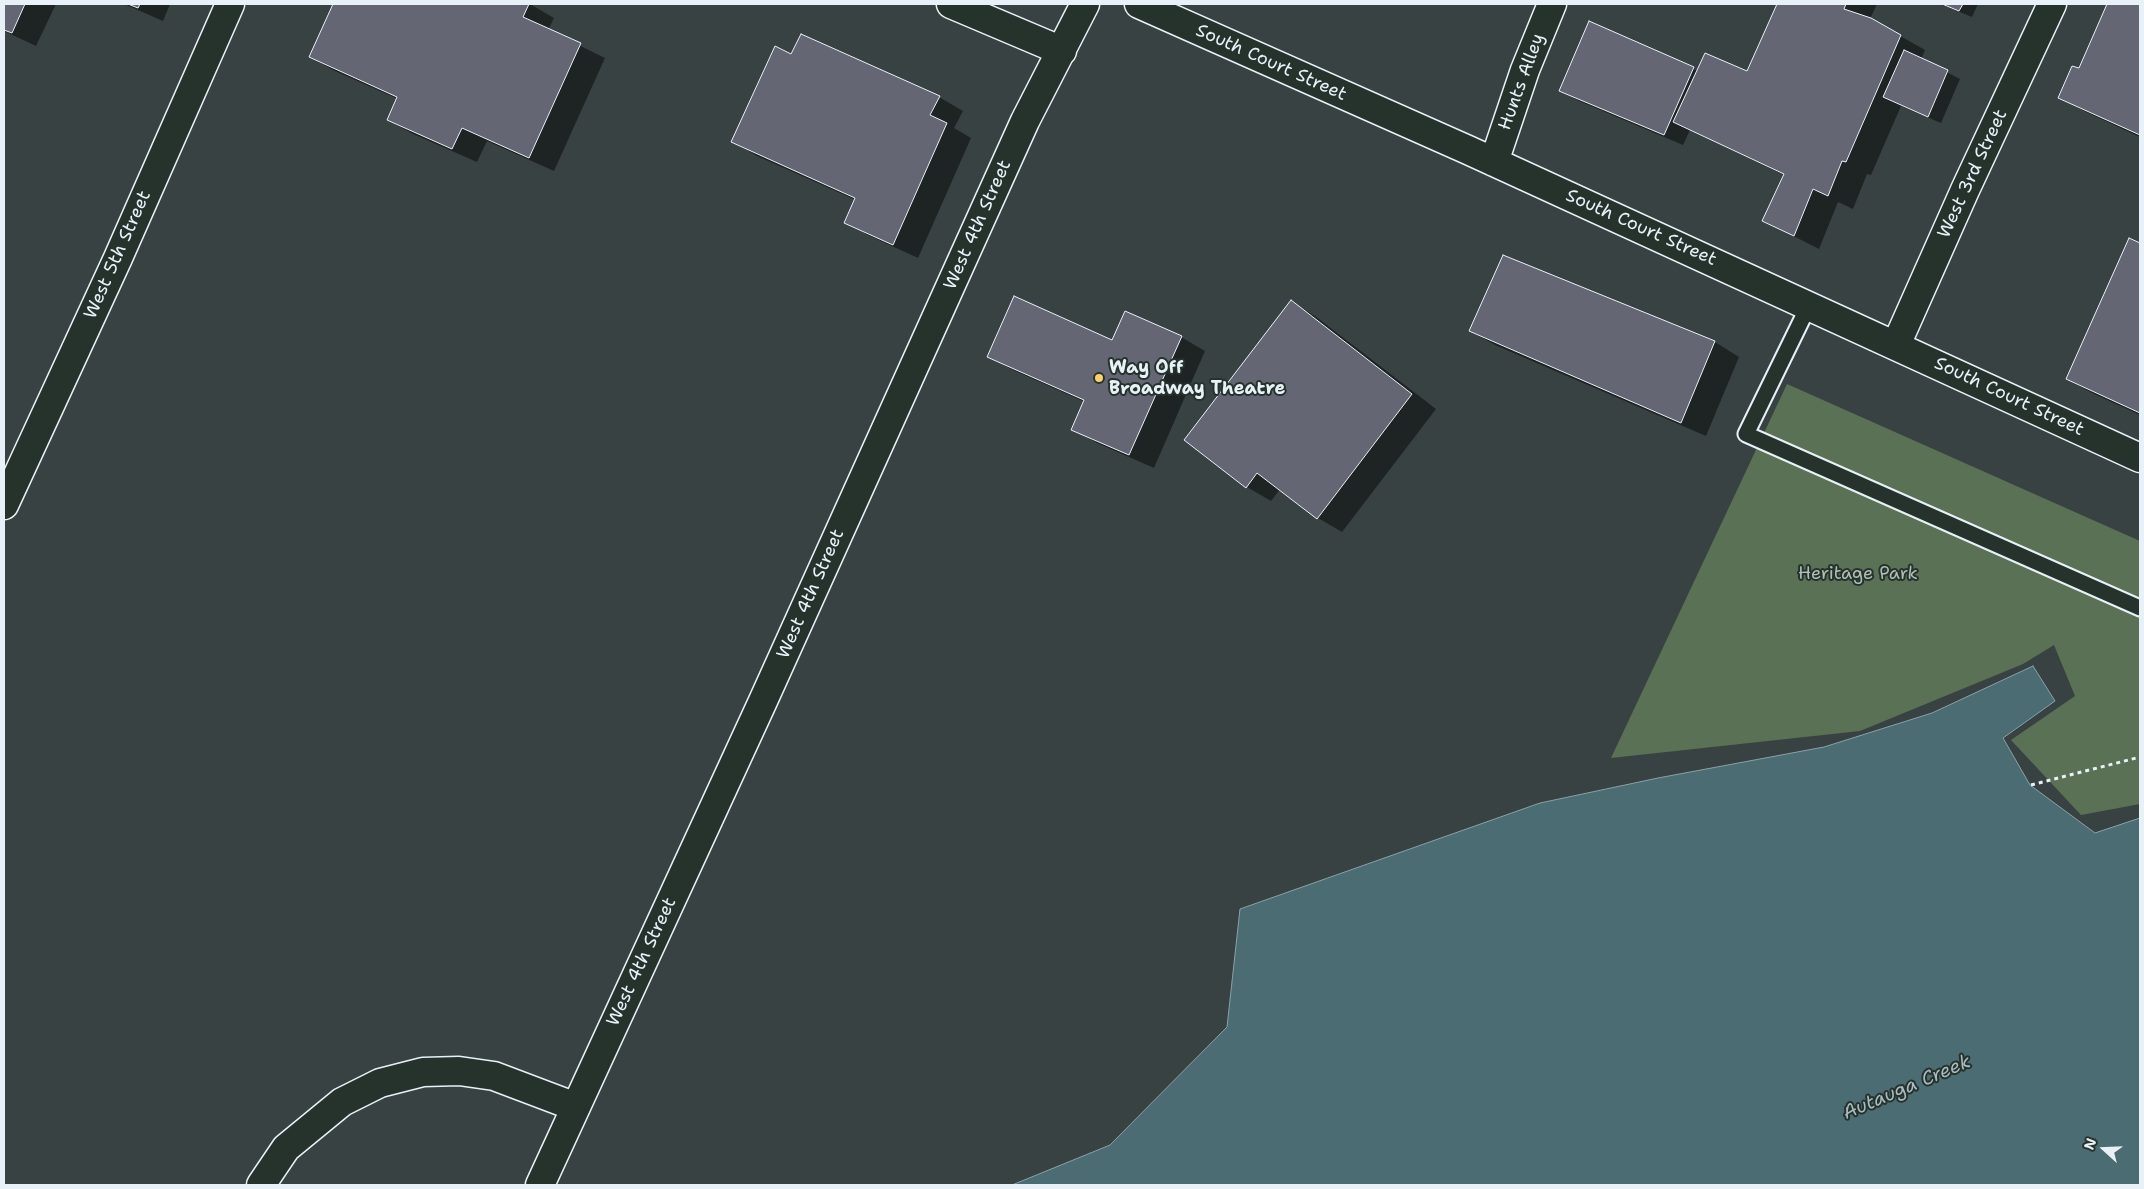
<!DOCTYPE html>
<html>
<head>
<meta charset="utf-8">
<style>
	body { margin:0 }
	#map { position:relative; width:2144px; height:1189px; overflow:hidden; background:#394242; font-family:"Shantell Sans",sans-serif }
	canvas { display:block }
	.frame { position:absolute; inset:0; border:5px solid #e8f1f8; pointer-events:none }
	.north { position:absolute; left:2079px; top:1124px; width:50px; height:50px; -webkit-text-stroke:4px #26332d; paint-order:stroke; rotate:290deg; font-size:14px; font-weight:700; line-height:20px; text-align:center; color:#e8f1f8 }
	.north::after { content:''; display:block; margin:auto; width:18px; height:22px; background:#e8f1f8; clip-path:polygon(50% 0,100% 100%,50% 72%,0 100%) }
</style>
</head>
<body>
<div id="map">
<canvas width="2144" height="1189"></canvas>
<div class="frame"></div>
<div class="north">N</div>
</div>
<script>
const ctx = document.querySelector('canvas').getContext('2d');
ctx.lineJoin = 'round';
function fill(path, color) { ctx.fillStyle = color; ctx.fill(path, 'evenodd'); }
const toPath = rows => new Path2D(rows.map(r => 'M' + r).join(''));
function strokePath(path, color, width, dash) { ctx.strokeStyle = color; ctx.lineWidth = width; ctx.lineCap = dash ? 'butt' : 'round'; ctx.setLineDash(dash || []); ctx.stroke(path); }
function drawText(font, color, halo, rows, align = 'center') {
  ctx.font = font + ' "Shantell Sans",sans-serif'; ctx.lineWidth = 4; ctx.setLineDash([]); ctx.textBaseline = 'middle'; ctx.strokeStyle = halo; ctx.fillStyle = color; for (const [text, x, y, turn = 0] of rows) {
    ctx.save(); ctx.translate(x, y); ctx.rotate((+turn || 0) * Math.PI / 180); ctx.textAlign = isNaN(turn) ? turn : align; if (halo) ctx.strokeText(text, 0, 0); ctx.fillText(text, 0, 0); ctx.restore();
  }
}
const green = toPath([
	[1787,384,2140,541,2140,804,2081,815,2011,740,2075,696,2054,645,2023,664,1860,731,1611,758]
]);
const water = toPath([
	[2033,666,2055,701,2003,738,2030,785,2095,833,2140,818,2140,1185,1012,1185,1110,1145,1227,1027,1240,909,1540,803,1658,778,1824,747,1932,713,2033,666]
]);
const shadow = toPath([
	[4,4,56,4,36,46,4,31],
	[124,4,170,4,163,21],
	[334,4,530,4,554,18,548,30,605,58,554,171,487,141,477,162,413,134,388,120,398,99,335,71,310,57],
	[1778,4,1877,4,1870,19,1925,50,1921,59,1960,79,1941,123,1901,106,1871,175,1867,174,1853,209,1838,202,1819,249,1764,221,1784,175,1690,130,1683,145,1579,101,1560,90,1590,23,1698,71,1747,73],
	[1940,4,1978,4,1972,17],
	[2109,4,2140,4,2140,137,2084,111,2059,97,2080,70],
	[792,56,939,97,963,111,954,128,971,138,918,258,870,236,845,222,856,200,757,156,733,141],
	[2130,239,2140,244,2140,415,2092,393,2067,379],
	[1503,256,1715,342,1739,357,1706,436,1495,345,1471,331],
	[1291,302,1315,316,1436,409,1342,532,1318,518,1280,489,1271,501,1247,487],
	[1181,337,1205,351,1154,468,1097,443,1073,429,1085,402,1013,370,988,356,1112,342]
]);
const building = toPath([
	[4,4,25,4,12,33,4,30,4,4],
	[128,4,140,4,138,8,128,4],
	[333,4,529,4,523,17,581,43,529,158,462,128,452,149,387,120,397,97,309,57,333,4],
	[1777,4,1846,4,1844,9,1871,18,1901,35,1846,162,1842,161,1828,196,1813,189,1794,236,1762,221,1784,174,1673,122,1705,53,1747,71,1777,4],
	[1942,4,1963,4,1959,11,1942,4],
	[2107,4,2140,4,2140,135,2058,98,2072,66,2079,68,2107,4],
	[1589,21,1694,67,1664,135,1559,91,1589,21],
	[801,34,940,96,930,115,947,123,893,245,844,223,855,198,731,142,775,46,791,54,801,34],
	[1904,50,1948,70,1928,117,1883,97,1904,50],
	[2129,238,2140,243,2140,413,2066,379,2129,238],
	[1503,255,1715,341,1681,423,1469,331,1503,255],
	[1014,296,1112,340,1125,311,1182,336,1129,455,1071,430,1084,400,987,357,1014,296],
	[1291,300,1412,394,1317,519,1257,473,1246,488,1184,440,1291,300]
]);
const path = toPath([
	[2031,785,2140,757]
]);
const lane = toPath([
	[1809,305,1746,434,2140,608]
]);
const street = toPath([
	[1139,4,1468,150,2140,458],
	[1494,162,1525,70,1552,4],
	[1896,345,1965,190,2052,4],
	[4,505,118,258,230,4]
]);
const secondary = toPath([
	[951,4,1062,51],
	[261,1185,286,1148,342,1102,380,1083,423,1072,459,1071,494,1076,576,1107],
	[540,1185,763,701,1025,121,1085,4]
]);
const markers = [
	[1099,378,5,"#ffd166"]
];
const streetNames = [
	["South Court Street",1271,63,24],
	["Hunts Alley",1522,82,-70],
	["West 3rd Street",1973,174,-65],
	["West 4th Street",978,225,-66],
	["South Court Street",1641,228,24],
	["West 5th Street",118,255,-66],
	["South Court Street",2009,397,25],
	["West 4th Street",811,594,-66],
	["West 4th Street",642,962,-65]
];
const poiNames = [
	["Way Off",1109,368],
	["Broadway Theatre",1109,389]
];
const parkNames = [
	["Heritage Park",1858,574]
];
const waterNames = [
	["Autauga Creek",1907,1088,-23]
];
fill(green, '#5a7155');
fill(water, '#4c6c73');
strokePath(water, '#8aa1a8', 1);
fill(shadow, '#0007');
fill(building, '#646673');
strokePath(building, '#e8f1f8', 1);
strokePath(lane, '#e8f1f8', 19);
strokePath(street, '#e8f1f8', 31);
strokePath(secondary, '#e8f1f8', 31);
strokePath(path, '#e8f1f8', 3, [4, 4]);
strokePath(lane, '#26332d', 15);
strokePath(street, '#26332d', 28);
strokePath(secondary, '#26332d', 28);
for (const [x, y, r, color] of markers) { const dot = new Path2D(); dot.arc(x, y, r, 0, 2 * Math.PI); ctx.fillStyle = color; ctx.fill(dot); strokePath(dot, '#26332d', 2); }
drawText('18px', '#e8f1f8', '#26332d', streetNames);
drawText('bold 18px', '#e8f1f8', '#26332d', poiNames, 'left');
drawText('18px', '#afbeb7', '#26332d', parkNames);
drawText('italic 19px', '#aabcc3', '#26332d', waterNames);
</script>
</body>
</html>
